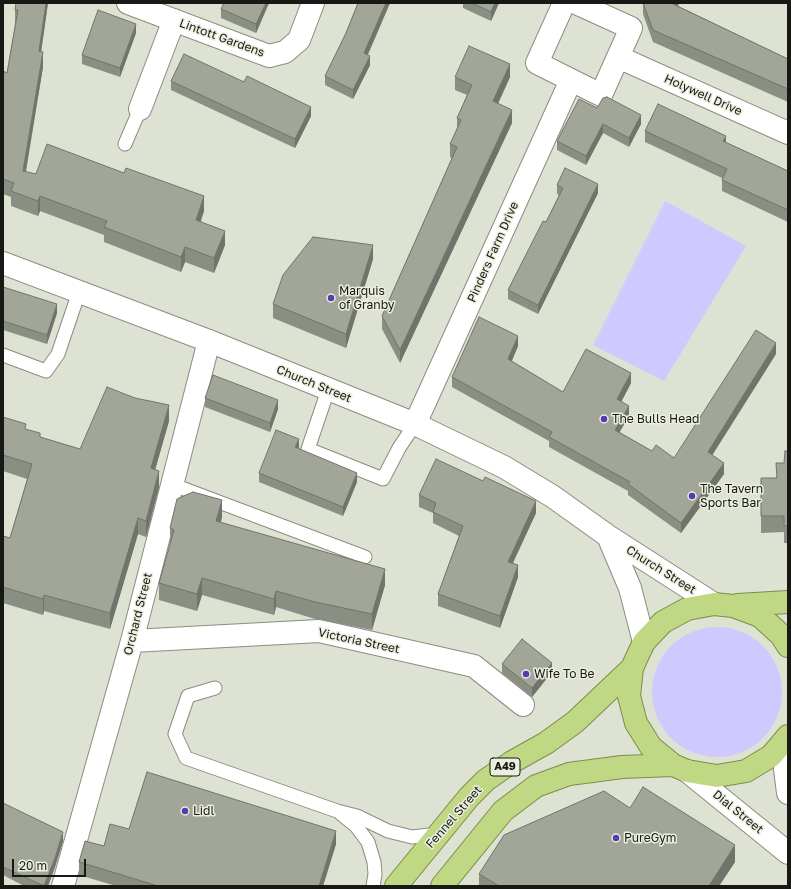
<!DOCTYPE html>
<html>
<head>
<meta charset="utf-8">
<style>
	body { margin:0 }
	#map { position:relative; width:791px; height:889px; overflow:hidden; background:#dde2d3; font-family:"Golos Text",sans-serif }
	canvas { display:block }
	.frame { position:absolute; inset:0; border:4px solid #181914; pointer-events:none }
	.scale { position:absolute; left:12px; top:859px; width:74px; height:18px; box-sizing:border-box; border:2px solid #181914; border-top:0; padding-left:5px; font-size:12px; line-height:14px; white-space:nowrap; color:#181914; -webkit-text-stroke:3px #eaefe0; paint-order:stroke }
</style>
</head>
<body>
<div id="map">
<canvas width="791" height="889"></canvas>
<div class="frame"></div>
<div class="scale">20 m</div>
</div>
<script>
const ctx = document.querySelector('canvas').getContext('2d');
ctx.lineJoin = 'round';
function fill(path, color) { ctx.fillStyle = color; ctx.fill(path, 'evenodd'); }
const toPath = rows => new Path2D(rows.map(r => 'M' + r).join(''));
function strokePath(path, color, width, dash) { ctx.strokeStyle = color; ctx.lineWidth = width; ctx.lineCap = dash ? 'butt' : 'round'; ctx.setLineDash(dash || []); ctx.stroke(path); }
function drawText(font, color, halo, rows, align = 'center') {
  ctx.font = font + ' "Golos Text",sans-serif'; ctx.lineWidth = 3; ctx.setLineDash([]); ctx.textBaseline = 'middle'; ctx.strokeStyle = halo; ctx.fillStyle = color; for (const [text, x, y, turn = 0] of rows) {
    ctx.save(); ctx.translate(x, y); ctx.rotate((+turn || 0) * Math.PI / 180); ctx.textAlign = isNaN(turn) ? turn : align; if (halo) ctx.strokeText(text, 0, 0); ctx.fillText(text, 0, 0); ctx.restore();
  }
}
const green = toPath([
	[665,201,746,246,664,381,593,345],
	'652 692a65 65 0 1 1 130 0a65 65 0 1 1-130 0Z'
]);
const service = toPath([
	[125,144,140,109],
	[3,355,46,371,58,354,79,292],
	[328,390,308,449,383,479,399,448,415,424],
	[171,484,365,557],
	[215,688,188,696,175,734,186,758,337,811,357,816,388,831,412,837,438,834],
	[341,814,356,826,368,842,374,862,375,874,373,886]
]);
const minor = toPath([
	[128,3,269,56,285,52,299,40,313,3],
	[564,3,537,63,601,95,631,28,576,3],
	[618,57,788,133],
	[140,109,174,20],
	[415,424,571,80],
	[132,641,319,631,474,666,523,705],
	[788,749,785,769,788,793],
	[687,771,788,853],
	[63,886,132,641,209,341]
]);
const tertiary = toPath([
	[3,263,209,341,415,424,504,467,552,496,608,536,714,604],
	[608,536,630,588,644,642]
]);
const trunk = toPath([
	[738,605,788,602],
	[788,646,781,635,760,616,733,606,714,604,687,609,663,622,644,642,632,668,629,696,636,723,651,747,673,765,687,771,717,776,746,771,771,756,788,736],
	[396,886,469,797,486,780,512,762,546,743,575,722,632,668],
	[442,886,503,811,536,786,569,774,622,767,673,765]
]);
const wall = toPath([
	[48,3,41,52,43,67,26,172,204,211,201,221,225,245,214,273,185,262,181,272,104,242,104,235,40,211,38,216,11,206,11,197,3,194,3,71,7,73,15,25,15,10],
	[269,3,256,33,221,18,221,9],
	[358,3,390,3,368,55,370,65,353,99,325,85,325,76,346,33],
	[463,3,499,3,491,21,463,8],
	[643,3,679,3,678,6,788,59,788,58,788,102,653,42,643,14],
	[136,33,120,77,82,64,82,55],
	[455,77,510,77,498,104,512,123,400,363,382,329,382,316,452,158,450,157,450,144,457,129,457,118,467,95,455,90],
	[171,81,311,116,295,148,171,90],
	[597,108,641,124,629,147,603,133,586,165,557,150,557,141],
	[645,131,726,143,788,171,788,222,722,191,722,178,645,142],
	[557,185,598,193,538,314,508,299,508,290,546,222,559,195,557,194],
	[373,259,346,348,273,318,273,304],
	[3,287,57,313,47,344,3,330],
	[518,346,512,361,563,392,631,383,621,402,629,416,619,432,652,451,674,458,776,354,712,455,724,474,681,533,628,495,628,491,549,447,549,441,452,387,452,377],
	[205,398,278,409,270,432,205,407],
	[3,417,40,437,80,449,169,421,155,470,159,487,146,537,138,534,110,629,44,611,43,615,3,603,3,536,10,538,27,479,3,471],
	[298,448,357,482,343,516,259,482,259,473,299,448],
	[788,451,788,543,784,543,784,532,761,533,761,478,776,478,784,463],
	[419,495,536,513,513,563,518,577,500,628,438,606,438,594,459,536,433,523,433,513,419,507],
	[222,517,221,522,385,585,372,630,315,619,276,607,274,615,202,595,197,611,159,600,159,583,170,545,170,528],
	[502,664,552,672,532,697,502,673],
	[3,803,63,841,55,867,48,886,24,886,3,875],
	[630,808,735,862,719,886,479,886,479,874],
	[129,829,336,844,323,886,116,886,79,875,79,862]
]);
const shadedWall = toPath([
	[46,3,48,3,39,66,39,51],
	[266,3,269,3,256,33,256,24],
	[386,3,390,3,364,62,364,53],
	[495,3,499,3,491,21,491,12],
	[674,3,679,3,673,16],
	[136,24,136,33,120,77,120,68],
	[43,52,43,67,23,186,23,171],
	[370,56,370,65,353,99,353,90],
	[510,64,510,77,493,114,493,101],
	[311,107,311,116,295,148,295,139],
	[512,110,512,123,400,363,400,350],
	[641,115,641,124,629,147,629,138],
	[603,124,603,133,586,165,586,156],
	[726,136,726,147,723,141],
	[598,184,598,193,538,314,538,305],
	[40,196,40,211,38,216,38,201],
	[204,196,204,211,196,234,196,220],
	[225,231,225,245,214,273,214,258],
	[373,245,373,259,346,348,346,334],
	[185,247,185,262,181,272,181,257],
	[57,304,57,313,47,344,47,335],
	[518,336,518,346,508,369,508,359],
	[776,343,776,354,708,462,708,452],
	[631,373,631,383,617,410,617,399],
	[278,400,278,409,270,432,270,423],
	[169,405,169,421,151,484,151,468],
	[629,406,629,416,615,440,615,430],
	[299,439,299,448,295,456,295,447],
	[724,463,724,474,681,533,681,523],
	[159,471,159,487,146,537,146,521],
	[357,473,357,482,343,516,343,507],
	[222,500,222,517,216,537,216,521],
	[536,501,536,513,508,573,508,562],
	[138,518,138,534,110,629,110,613],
	[518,565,518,577,500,628,500,616],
	[385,569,385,585,372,630,372,614],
	[202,578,202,595,197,611,197,594],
	[276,591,276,607,274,615,274,599],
	[44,595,44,611,43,615,43,599],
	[552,663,552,672,532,697,532,688],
	[336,831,336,844,323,886,319,886],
	[63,832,63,841,55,867,48,886,44,886],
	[735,845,735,862,719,886,709,886]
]);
const building = toPath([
	[16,3,46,3,39,51,43,52,23,171,36,174,47,144,124,173,126,168,204,196,196,220,225,231,214,258,185,247,181,257,104,227,107,221,40,196,38,201,11,191,14,183,3,179,3,71,7,73,18,10,15,10,16,3],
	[224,3,266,3,256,24,221,9,224,3],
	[358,3,386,3,364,53,370,56,353,90,325,76,346,33,358,3],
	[472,3,495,3,491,12,472,3],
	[643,3,674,3,673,4,788,59,788,58,788,89,653,30,643,3],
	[98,10,136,24,120,68,82,55,98,10],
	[469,46,510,64,493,101,512,110,400,350,382,316,457,147,450,144,461,120,457,118,472,85,455,77,469,46],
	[184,54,244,82,247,76,311,107,295,139,171,81,184,54],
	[607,97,641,115,629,138,603,124,586,156,557,141,579,99,597,108,603,98,607,97],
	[658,104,726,136,723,141,788,171,788,210,722,180,727,169,645,131,658,104],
	[565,168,598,184,538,305,508,290,543,221,546,222,563,188,557,185,565,168],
	[313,237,373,245,346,334,273,304,283,275,313,237],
	[3,287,57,304,47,335,3,321,3,287],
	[479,317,518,336,508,359,563,392,586,349,631,373,617,399,629,406,615,430,652,451,656,445,674,458,756,330,776,343,708,452,724,463,681,523,628,484,630,482,549,437,552,432,452,377,479,317],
	[213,375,278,400,270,423,205,398,213,375],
	[107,387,135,398,169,405,151,468,159,471,146,521,138,518,110,613,44,595,43,599,3,587,3,536,10,538,32,464,3,455,3,417,26,424,25,429,40,433,40,437,80,449,107,387],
	[276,430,299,439,295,447,357,473,343,507,259,473,276,430],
	[785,451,788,451,788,526,784,526,784,516,761,516,761,478,777,478,776,463,784,463,785,451],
	[436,459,483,481,485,477,536,501,508,562,518,565,500,616,438,594,463,526,433,512,436,503,419,495,436,459],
	[193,492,222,500,216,521,385,569,372,614,315,602,276,591,274,599,202,578,197,594,159,583,174,530,170,528,177,499,193,492],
	[522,639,552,663,532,688,502,664,522,639],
	[147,772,336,831,319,886,158,886,79,862,85,841,104,846,110,824,129,829,147,772],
	[643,787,735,845,709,886,499,886,479,874,504,835,604,791,630,808,643,787],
	[3,803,63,832,55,858,44,886,3,867,3,803]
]);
const markers = [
	[331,298,4,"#593ab2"],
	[604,419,4,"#593ab2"],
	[692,496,4,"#593ab2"],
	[526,674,4,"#593ab2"],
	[185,811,4,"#593ab2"],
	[616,838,4,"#593ab2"]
];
const shields = [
	[505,767,30]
];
const shieldNames = [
	["A49",505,767]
];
const streetNames = [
	["Lintott Gardens",222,38,20],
	["Holywell Drive",703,95,24],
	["Pinders Farm Drive",493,252,-66],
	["Church Street",314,384,22],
	["Church Street",661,570,32],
	["Orchard Street",138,614,-76],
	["Victoria Street",359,641,12],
	["Dial Street",738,812,39],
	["Fennel Street",454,817,-49]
];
const poiNames = [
	["Marquis",339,291],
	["of Granby",339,305],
	["The Bulls Head",612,419],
	["The Tavern",700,489],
	["Sports Bar",700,503],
	["Wife To Be",534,674],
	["Lidl",193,811],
	["PureGym",624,838]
];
fill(green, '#cec9fe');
strokePath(service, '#898e80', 15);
strokePath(minor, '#898e80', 24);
strokePath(tertiary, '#898e80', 24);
strokePath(trunk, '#7b8e49', 24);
strokePath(service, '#fff', 13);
strokePath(minor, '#fff', 22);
strokePath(tertiary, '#fff', 22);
strokePath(trunk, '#c0d784', 22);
fill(wall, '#8a8f83');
fill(shadedWall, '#71746a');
fill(building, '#a1a698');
strokePath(building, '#71746a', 1);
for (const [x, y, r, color] of markers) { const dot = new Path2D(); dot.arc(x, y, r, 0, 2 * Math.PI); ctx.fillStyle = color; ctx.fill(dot); strokePath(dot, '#eaefe0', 1.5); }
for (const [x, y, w] of shields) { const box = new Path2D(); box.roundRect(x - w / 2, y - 9, w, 18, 3); ctx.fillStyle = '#eaefe0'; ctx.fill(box); strokePath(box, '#181914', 1); }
drawText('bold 11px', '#181914', null, shieldNames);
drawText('12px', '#181914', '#eaefe0', streetNames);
drawText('12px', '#181914', '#eaefe0', poiNames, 'left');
</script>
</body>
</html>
